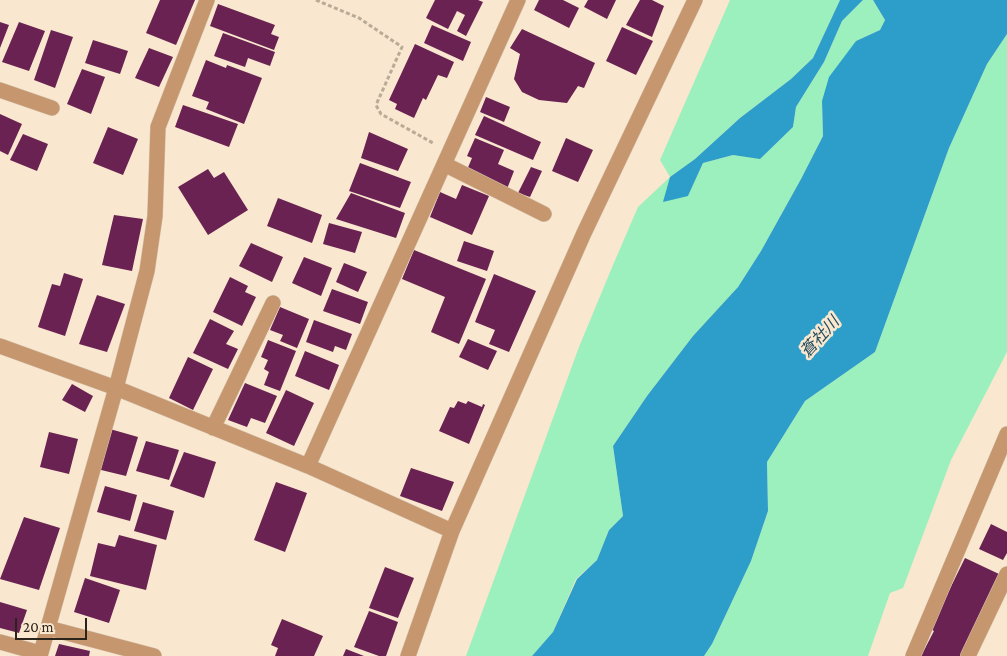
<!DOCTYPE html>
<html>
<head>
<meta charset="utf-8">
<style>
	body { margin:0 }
	#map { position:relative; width:1007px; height:656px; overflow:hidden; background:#f9e7cf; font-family:"Crimson Pro",serif }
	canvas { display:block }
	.scale { position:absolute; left:15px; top:618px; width:72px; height:22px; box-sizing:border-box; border:2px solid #2a241b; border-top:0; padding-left:6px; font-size:15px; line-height:18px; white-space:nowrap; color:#2a241b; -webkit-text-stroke:4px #f9e7cf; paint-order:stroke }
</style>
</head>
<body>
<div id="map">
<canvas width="1007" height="656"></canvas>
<div class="scale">20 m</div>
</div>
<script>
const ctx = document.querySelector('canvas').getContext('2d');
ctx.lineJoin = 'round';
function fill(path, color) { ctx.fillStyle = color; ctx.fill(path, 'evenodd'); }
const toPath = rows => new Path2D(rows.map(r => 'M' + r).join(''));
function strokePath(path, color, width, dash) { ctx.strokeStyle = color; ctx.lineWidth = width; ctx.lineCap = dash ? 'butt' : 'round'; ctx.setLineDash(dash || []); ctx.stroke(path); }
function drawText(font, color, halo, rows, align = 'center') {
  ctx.font = font + ' "Crimson Pro","Noto Sans JP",serif'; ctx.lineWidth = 5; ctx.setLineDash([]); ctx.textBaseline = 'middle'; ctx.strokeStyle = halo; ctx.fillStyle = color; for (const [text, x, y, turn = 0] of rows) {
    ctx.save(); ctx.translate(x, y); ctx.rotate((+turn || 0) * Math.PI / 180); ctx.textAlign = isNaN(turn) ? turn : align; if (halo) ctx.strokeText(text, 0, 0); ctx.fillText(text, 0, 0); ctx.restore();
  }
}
const green = toPath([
	[730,0,840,0,813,58,791,79,740,118,695,159,670,177,688,196,703,163,733,155,760,158,793,127,796,107,824,62,842,21,863,0,873,0,885,20,880,30,856,41,822,101,823,136,801,179,761,251,738,287,693,336,647,396,613,446,623,516,609,530,597,560,576,579,553,632,532,656,466,656,579,347,613,265,638,207,670,177,660,160],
	[1007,34,1007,352,951,460,903,588,890,593,868,656,704,656,712,644,751,561,768,511,767,462,805,401,875,352,949,148,987,64]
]);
const water = toPath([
	[840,0,863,0,842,21,824,62,796,107,793,127,760,159,733,155,703,163,688,196,663,202,670,177,695,159,740,118,791,79,813,58],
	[873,0,1007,0,1007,34,987,64,949,148,875,352,805,401,767,462,768,511,751,561,712,644,704,656,532,656,553,632,577,579,597,560,609,530,623,516,613,446,647,396,693,336,738,287,761,251,801,179,823,136,822,101,829,77,856,41,880,30,885,20]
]);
const building = toPath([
	[160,0,195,0,176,45,146,33],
	[435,0,478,0,483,2,466,36,457,31,465,15,457,11,448,29,426,18],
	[539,0,563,0,579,8,569,28,534,10],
	[588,0,616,0,607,19,584,7],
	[640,0,652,0,664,6,652,37,626,25],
	[218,4,275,25,271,34,279,37,274,50,210,26],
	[0,22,9,25,0,48],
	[19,22,45,31,29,71,2,62],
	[432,25,471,42,463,61,424,43],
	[622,27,653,41,636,75,606,61],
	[522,29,595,63,584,88,578,86,567,103,539,100,522,92,514,79,520,54,510,48],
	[51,30,73,37,55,88,34,80],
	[223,33,275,52,270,66,248,58,245,67,214,56],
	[93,40,128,51,120,74,85,63],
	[415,44,454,62,447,78,438,75,426,100,423,98,414,118,395,109,397,104,389,100],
	[149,48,173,57,159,87,135,78],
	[206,60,226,68,227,65,262,78,244,124,206,109,209,102,192,96],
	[82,69,105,77,91,114,67,104],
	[486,97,510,107,504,122,480,112],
	[183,105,238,124,229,147,175,127],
	[0,114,22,124,8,155,0,151],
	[484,116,541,142,533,160,475,135],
	[108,127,138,139,123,175,93,163],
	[369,132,408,149,398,171,361,158],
	[23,134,48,144,37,171,10,160],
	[475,138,504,150,498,164,514,171,507,189,466,172,472,158,467,156],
	[566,138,593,150,578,182,552,171],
	[360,163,411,182,400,208,349,191],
	[531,167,542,171,530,197,518,193],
	[208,169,214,178,224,172,248,210,208,235,178,187],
	[462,185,489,196,472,235,430,217,440,192,456,199],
	[351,193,405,213,396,238,336,219],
	[278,198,322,215,312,243,267,226],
	[114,215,143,219,132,271,102,265],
	[329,223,362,232,355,253,323,244],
	[464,241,494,251,487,271,457,261],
	[251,243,283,257,272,282,239,266],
	[414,250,486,279,459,344,431,332,445,297,402,279],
	[304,257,332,268,321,296,292,283],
	[344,263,367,272,358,292,336,282],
	[64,273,83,279,65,336,38,327,52,284,60,286],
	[494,274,536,291,509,352,489,344,495,330,475,322],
	[230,277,248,286,245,292,256,297,242,326,213,312],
	[332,289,368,302,360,324,323,311],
	[97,295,125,304,107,352,79,344],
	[280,307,309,319,297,348,280,341,283,335,270,330],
	[210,319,234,331,226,344,238,349,228,369,193,353],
	[314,320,352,334,346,350,335,346,333,352,306,342],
	[468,339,497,351,488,370,459,357],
	[268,340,296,351,280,391,264,385,269,372,264,369,268,360,261,357],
	[305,351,339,365,329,390,295,376],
	[188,357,213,369,193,410,169,398],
	[245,383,277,396,265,423,251,418,247,427,228,420],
	[72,384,93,396,85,412,62,400],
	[286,390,314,403,294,446,266,433],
	[458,401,466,404,468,401,482,407,483,404,485,405,469,444,439,431,450,407,454,408],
	[110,429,138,437,126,476,97,469],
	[49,432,78,439,69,474,40,467],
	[146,441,179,450,169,480,136,471],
	[184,452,216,462,204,498,170,486],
	[411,468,454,482,442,511,400,496],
	[276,482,307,493,285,552,254,540],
	[105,486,137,495,130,521,97,512],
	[143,502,174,511,166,540,134,531],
	[24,517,60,528,39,590,0,579],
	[991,524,1007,532,1007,553,1003,560,979,549],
	[119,535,157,545,146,590,90,576,98,543,115,547],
	[965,558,999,574,960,656,921,656,934,631,930,629],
	[385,567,414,578,398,618,369,608],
	[85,578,120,590,109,623,74,612],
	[0,602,27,610,19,633,0,628],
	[369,611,398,622,386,656,379,656,354,647],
	[282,619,323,636,314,656,275,656,278,648,271,645],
	[59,644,90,651,89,656,55,656],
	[346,649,364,656,343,656]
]);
const path = toPath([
	[316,0,359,18,402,47,376,105,381,114,433,143]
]);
const street = toPath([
	[0,90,52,108],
	[444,164,544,214],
	[0,346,116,388,308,466,452,531],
	[213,428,273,303],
	[308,466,518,0],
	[48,628,154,656],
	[0,642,40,653],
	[40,656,116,388,147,271,155,216,158,127,207,0],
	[408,656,452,531,584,233,695,0],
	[913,656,1007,434],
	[968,656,1007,574]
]);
const waterNames = [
	["蒼社川",820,337,-48]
];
fill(green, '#9bf0bd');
fill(water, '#2d9dc9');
fill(building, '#692251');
strokePath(street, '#d4c4af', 16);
strokePath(path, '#b9ab97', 3, [4, 2.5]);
strokePath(street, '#c6966e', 15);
drawText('italic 16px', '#1f4b5e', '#f9e7cf', waterNames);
</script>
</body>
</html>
